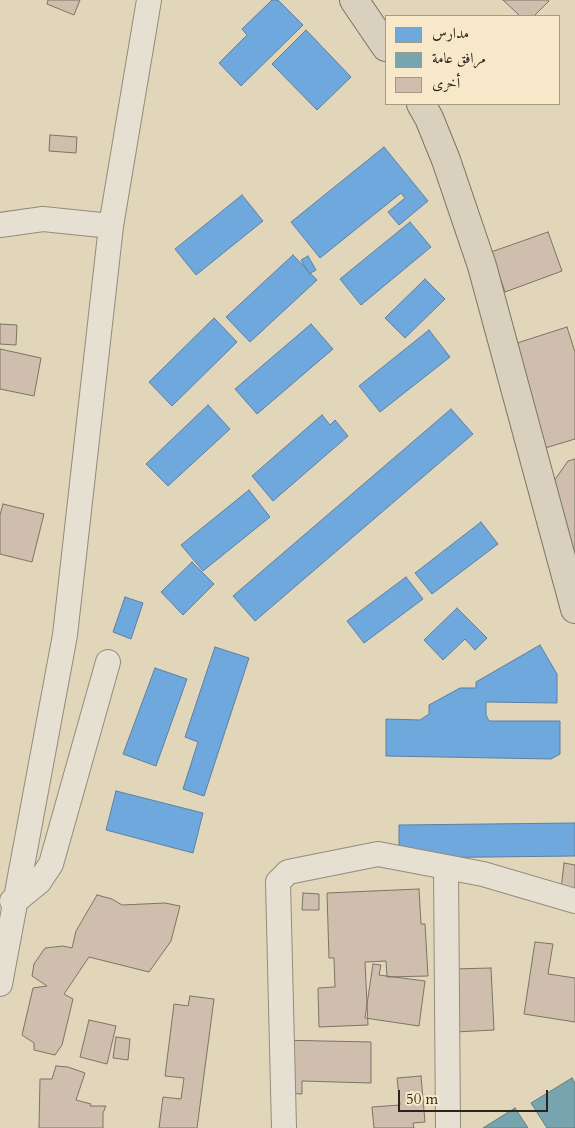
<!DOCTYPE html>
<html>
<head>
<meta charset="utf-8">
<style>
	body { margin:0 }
	#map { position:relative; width:575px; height:1128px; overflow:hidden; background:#e1d6ba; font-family:Cardo,Amiri,serif }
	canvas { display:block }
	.legend { position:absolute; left:385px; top:15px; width:175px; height:90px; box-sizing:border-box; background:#f6e8c8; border:1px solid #a69982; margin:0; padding:6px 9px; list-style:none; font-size:15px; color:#2d2319 }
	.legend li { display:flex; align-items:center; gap:10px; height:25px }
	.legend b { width:25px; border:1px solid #a69982 }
	.scale { position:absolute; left:398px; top:1090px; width:150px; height:22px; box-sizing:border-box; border:2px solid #2d2319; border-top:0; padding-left:6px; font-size:15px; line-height:18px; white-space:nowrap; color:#2d2319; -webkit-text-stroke:4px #f6e8c8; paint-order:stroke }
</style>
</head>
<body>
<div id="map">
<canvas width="575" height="1128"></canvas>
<ul class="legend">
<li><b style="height:14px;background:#6fa8dc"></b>مدارس</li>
<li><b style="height:14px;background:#76a5af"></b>مرافق عامة</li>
<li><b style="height:14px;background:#cfbead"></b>أخرى</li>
</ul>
<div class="scale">50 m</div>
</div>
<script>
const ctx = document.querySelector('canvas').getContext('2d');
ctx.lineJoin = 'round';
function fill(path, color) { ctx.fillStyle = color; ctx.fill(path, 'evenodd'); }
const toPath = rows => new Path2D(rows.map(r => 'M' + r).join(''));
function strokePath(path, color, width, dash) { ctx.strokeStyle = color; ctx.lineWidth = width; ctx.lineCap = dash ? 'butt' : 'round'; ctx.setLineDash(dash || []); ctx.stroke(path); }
const schools = toPath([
	[272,0,278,0,303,25,241,86,219,63,247,35,242,29,272,0],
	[306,30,351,77,317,110,272,64,306,30],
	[384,147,428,201,399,225,388,212,405,198,401,193,320,258,291,222,384,147],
	[242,195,263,221,196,275,175,249,242,195],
	[410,222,431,247,361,305,340,279,410,222],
	[293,255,317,280,250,342,226,317,293,255],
	[308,256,316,270,309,274,301,260,308,256],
	[425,279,445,299,405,338,385,318,425,279],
	[214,318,237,342,172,406,149,382,214,318],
	[311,324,333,349,257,414,235,389,311,324],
	[429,330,450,357,380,412,359,386,429,330],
	[208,405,230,429,168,486,146,464,208,405],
	[451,409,473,434,255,621,233,596,451,409],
	[322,415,330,425,335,420,348,436,273,501,252,476,322,415],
	[249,490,270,517,203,571,181,545,249,490],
	[481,522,498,544,432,594,415,573,481,522],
	[192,562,214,584,183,615,161,592,192,562],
	[406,577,423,599,364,643,347,621,406,577],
	[125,597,143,603,131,639,113,632,125,597],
	[457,608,487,638,475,650,465,639,443,660,424,640,457,608],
	[540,645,557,674,557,703,486,702,486,715,489,721,560,721,560,754,551,759,386,756,386,719,420,720,429,714,429,705,460,688,476,688,476,682,540,645],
	[215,647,249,658,204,796,183,789,198,742,185,737,215,647],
	[155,668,187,679,156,766,123,754,155,668],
	[116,791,203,813,193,853,106,830,116,791],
	[575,823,575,856,399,858,399,825,575,823]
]);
const public = toPath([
	[572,1078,575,1083,575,1128,547,1128,531,1103,572,1078],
	[515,1108,528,1128,483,1128,515,1108]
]);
const building = toPath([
	[48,0,80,0,74,15,47,4,48,0],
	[503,0,548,0,549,1,534,16,520,16,503,0],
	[50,135,77,137,76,153,49,151,50,135],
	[548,232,562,271,505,292,491,252,548,232],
	[0,324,17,325,16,345,0,344,0,324],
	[567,327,575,352,575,439,545,448,511,345,567,327],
	[0,349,41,358,34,396,0,389,0,349],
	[575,459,575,576,547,491,568,461,575,459],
	[3,504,44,514,32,562,0,554,0,515,3,504],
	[564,863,575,865,575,909,559,907,564,863],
	[419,889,421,924,425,924,428,976,387,977,386,961,365,962,368,1025,319,1027,318,988,335,987,334,958,329,958,327,893,419,889],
	[303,893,319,894,319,910,302,910,303,893],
	[97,895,112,899,122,905,165,903,180,906,171,941,149,972,89,957,64,994,73,999,62,1045,55,1055,34,1050,34,1043,22,1035,33,988,47,986,32,976,34,964,45,948,63,946,72,948,76,931,97,895],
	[535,942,553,944,548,974,575,978,575,1022,524,1014,535,942],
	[373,964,381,965,379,975,425,981,419,1026,365,1018,373,964],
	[491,968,494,1030,455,1032,452,969,491,968],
	[190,996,214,999,197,1128,159,1128,163,1097,181,1099,184,1078,165,1076,174,1004,188,1006,190,996],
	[89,1020,116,1026,107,1064,80,1057,89,1020],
	[116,1037,130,1039,128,1060,113,1058,116,1037],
	[277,1040,371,1042,371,1083,302,1081,302,1094,276,1093,277,1040],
	[56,1066,68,1067,85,1073,76,1100,91,1104,90,1106,106,1106,103,1113,103,1128,39,1128,40,1079,52,1079,56,1066],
	[421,1076,425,1122,413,1123,414,1128,374,1128,372,1107,400,1105,397,1078,421,1076]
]);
const minor = toPath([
	[0,225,43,219,111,226],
	[446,867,448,1128],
	[12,901,17,900,39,882,51,864,108,662],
	[0,984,65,635,111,226,149,0],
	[284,1128,278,882,288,872,378,854,483,874,575,901]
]);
const major = toPath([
	[354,0,386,47],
	[421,104,429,118,446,160,482,266,575,609]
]);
fill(schools, '#6fa8dc');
strokePath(schools, '#5b80a2', 1);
fill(public, '#76a5af');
strokePath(public, '#607e82', 1);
fill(building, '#cfbead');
strokePath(building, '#7b7465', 1);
strokePath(minor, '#938c7b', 26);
strokePath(major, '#7b7465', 30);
strokePath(minor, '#e6e0d3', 24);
strokePath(major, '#d9d1be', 28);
</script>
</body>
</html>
